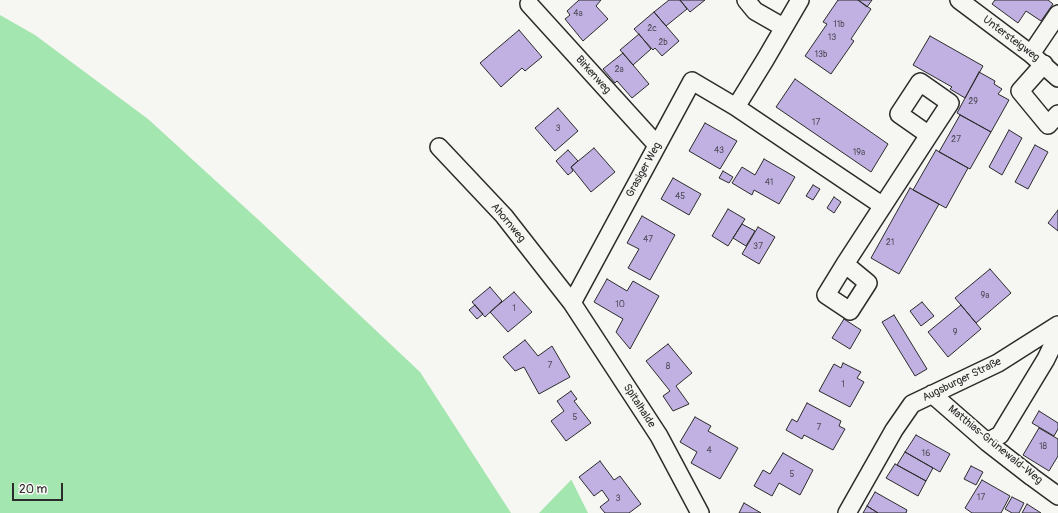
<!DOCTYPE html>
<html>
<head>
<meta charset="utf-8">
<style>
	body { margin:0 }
	#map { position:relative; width:1058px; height:513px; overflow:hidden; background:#f6f6f2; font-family:Pangolin,sans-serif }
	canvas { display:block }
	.scale { position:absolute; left:12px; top:483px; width:51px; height:18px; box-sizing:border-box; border:2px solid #2b2b2b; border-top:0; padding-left:5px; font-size:12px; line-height:14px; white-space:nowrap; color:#2b2b2b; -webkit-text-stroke:3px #f6f6f2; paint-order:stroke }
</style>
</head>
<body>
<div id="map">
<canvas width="1058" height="513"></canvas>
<div class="scale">20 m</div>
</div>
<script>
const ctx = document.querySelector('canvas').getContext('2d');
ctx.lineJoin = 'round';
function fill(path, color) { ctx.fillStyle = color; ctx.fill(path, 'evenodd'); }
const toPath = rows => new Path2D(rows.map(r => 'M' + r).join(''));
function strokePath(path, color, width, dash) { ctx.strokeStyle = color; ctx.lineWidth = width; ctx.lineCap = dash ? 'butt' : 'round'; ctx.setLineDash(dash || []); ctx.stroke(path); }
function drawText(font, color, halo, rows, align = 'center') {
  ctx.font = font + ' Pangolin,sans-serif'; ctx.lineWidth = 3.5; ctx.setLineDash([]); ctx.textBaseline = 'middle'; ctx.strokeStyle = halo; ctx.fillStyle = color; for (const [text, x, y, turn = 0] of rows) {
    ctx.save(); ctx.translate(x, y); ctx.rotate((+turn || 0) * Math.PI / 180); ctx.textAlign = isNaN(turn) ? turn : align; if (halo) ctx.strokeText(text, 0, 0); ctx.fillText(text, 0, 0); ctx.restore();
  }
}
const green = toPath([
	[0,15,35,35,148,119,263,224,420,372,511,513,0,513],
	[571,479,588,513,539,513,571,480]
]);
const building = toPath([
	[579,0,601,0,596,6,608,19,583,41,565,19,570,15,567,11,579,0],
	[669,0,680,0,687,9,666,26,654,12,669,0],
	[680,0,705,0,690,12,680,0],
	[838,0,858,0,871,9,851,39,854,41,831,74,805,56,827,24,823,22,838,0],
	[858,0,872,0,867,7,858,0],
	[995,0,1048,0,1053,4,1041,21,1026,11,1018,23,992,4,995,0],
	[654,12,679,41,662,56,655,48,653,50,634,29,654,12],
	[519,30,542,57,525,71,522,68,501,87,480,63,519,30],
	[639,34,651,49,633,65,620,50,639,34],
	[930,36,983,66,965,98,950,89,952,87,913,65,930,36],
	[623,53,649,84,632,98,617,81,615,83,603,69,623,53],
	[979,72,995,81,994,84,1002,89,998,94,1009,100,991,132,957,113,979,72],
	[795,79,888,144,871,172,776,107,795,79],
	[558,108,578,131,555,151,535,128,558,108],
	[960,115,991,132,970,169,939,152,960,115],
	[705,123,737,141,720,169,689,151,705,123],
	[1009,130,1022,138,1002,175,989,167,1009,130],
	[1035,145,1048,152,1028,189,1015,182,1035,145],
	[594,148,615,172,591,192,571,167,594,148],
	[568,150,578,161,571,167,573,171,568,175,556,161,568,150],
	[936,150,968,168,946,208,913,190,936,150],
	[764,159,795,177,779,204,754,190,752,195,732,183,742,167,755,175,764,159],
	[723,171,733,177,729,183,719,178,723,171],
	[673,178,701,194,689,215,661,199,673,178],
	[813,185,820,189,813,200,806,196,813,185],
	[910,188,939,204,899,274,871,258,910,188],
	[834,197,841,202,834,213,827,208,834,197],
	[728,209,745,219,728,246,712,236,728,209],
	[1058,210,1058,231,1048,223,1058,210],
	[642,216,675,235,650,280,628,268,639,249,627,243,642,216],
	[742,224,755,231,746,246,733,238,742,224],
	[758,227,775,237,759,264,742,254,758,227],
	[990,269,1011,293,976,323,955,298,990,269],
	[607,279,627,291,633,281,659,296,630,349,616,332,623,319,594,302,607,279],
	[490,287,502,301,485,317,472,302,490,287],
	[514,292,532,312,508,332,490,312,514,292],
	[922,302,934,316,921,326,910,311,922,302],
	[475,305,483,314,477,319,469,310,475,305],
	[961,305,981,329,948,357,928,332,961,305],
	[894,315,927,369,915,376,882,322,894,315],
	[844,319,861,330,850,349,832,338,844,319],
	[525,340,538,356,552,346,570,377,539,394,524,367,515,371,503,357,525,340],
	[668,344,692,373,676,386,689,404,673,411,663,396,670,391,646,361,668,344],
	[843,363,861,372,857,378,864,382,850,407,819,391,834,364,841,368,843,363],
	[571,391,577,399,574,401,591,423,566,441,551,421,564,411,557,401,571,391],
	[807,403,841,421,839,426,845,429,833,450,804,435,802,439,786,430,792,419,797,422,807,403],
	[1039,411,1058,423,1058,429,1054,436,1032,423,1039,411],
	[695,417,711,426,708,431,738,448,720,479,691,463,697,452,680,442,695,417],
	[1039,428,1058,439,1058,456,1049,471,1023,455,1039,428],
	[916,435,950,454,940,472,905,452,916,435],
	[905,452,933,468,926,481,897,465,905,452],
	[783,453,813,470,800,495,779,483,772,496,754,486,763,470,770,474,783,453],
	[600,461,614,480,620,476,641,504,629,513,605,513,600,507,609,500,602,490,594,496,579,477,600,461],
	[895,464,926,481,918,496,886,478,895,464],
	[971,466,983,472,976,485,964,479,971,466],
	[982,480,1010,496,1001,513,972,513,965,508,982,480],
	[875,492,907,510,906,513,878,513,867,506,875,492],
	[1012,497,1024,503,1019,513,1012,513,1005,509,1012,497],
	[744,503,761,513,739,513,744,503],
	[1027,504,1041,513,1022,513,1027,504],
	[867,506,878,513,863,513,867,506]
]);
const minor = toPath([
	[746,0,755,11,783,27],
	[959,0,1031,54,1058,78],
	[529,4,657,145],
	[1031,54,1058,14],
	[1044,64,1020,91,1048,125,1058,114],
	[736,107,765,60,800,0],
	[439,147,504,216,572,303,659,436,700,513],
	[845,264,868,283,850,311,826,295,845,264,929,135,950,103,920,82,899,114,929,135],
	[572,303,692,81,736,107,883,206],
	[932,394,987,442,1032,477,1058,496],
	[987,442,1000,435,1046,359,1058,334],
	[847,513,894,430,912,404,998,363,1058,325]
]);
const numberNames = [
	["4a",578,14],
	["11b",839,25],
	["2c",652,29],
	["13",832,38],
	["2b",663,43],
	["13b",821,55],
	["2a",619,70],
	["29",973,102],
	["17",816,123],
	["3",558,129],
	["27",956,140],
	["43",719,151],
	["19a",859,153],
	["41",769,183],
	["45",680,197],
	["47",648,240],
	["21",890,243],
	["37",758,247],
	["9a",985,296],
	["10",620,305],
	["1",514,309],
	["9",955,333],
	["7",550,366],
	["8",668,367],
	["1",843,385],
	["5",575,418],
	["7",819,428],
	["18",1043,447],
	["4",709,451],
	["16",926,454],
	["5",792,475],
	["17",981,498],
	["3",618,499]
];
const streetNames = [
	["Untersteigweg",1011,39,37],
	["Birkenweg",593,75,48],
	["Grasiger Weg",644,170,-61],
	["Ahornweg",508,223,50],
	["Augsburger Straße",962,380,-26],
	["Spitalhalde",639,406,57],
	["Matthias-Grünewald-Weg",995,445,39]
];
fill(green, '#a4e6b0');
fill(building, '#c0b1e2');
strokePath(building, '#2b2b2b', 1);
strokePath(minor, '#2b2b2b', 20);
strokePath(minor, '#f6f6f2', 17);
drawText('9px', '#504c59', null, numberNames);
drawText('11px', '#2b2b2b', '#f6f6f2', streetNames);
</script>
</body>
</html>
